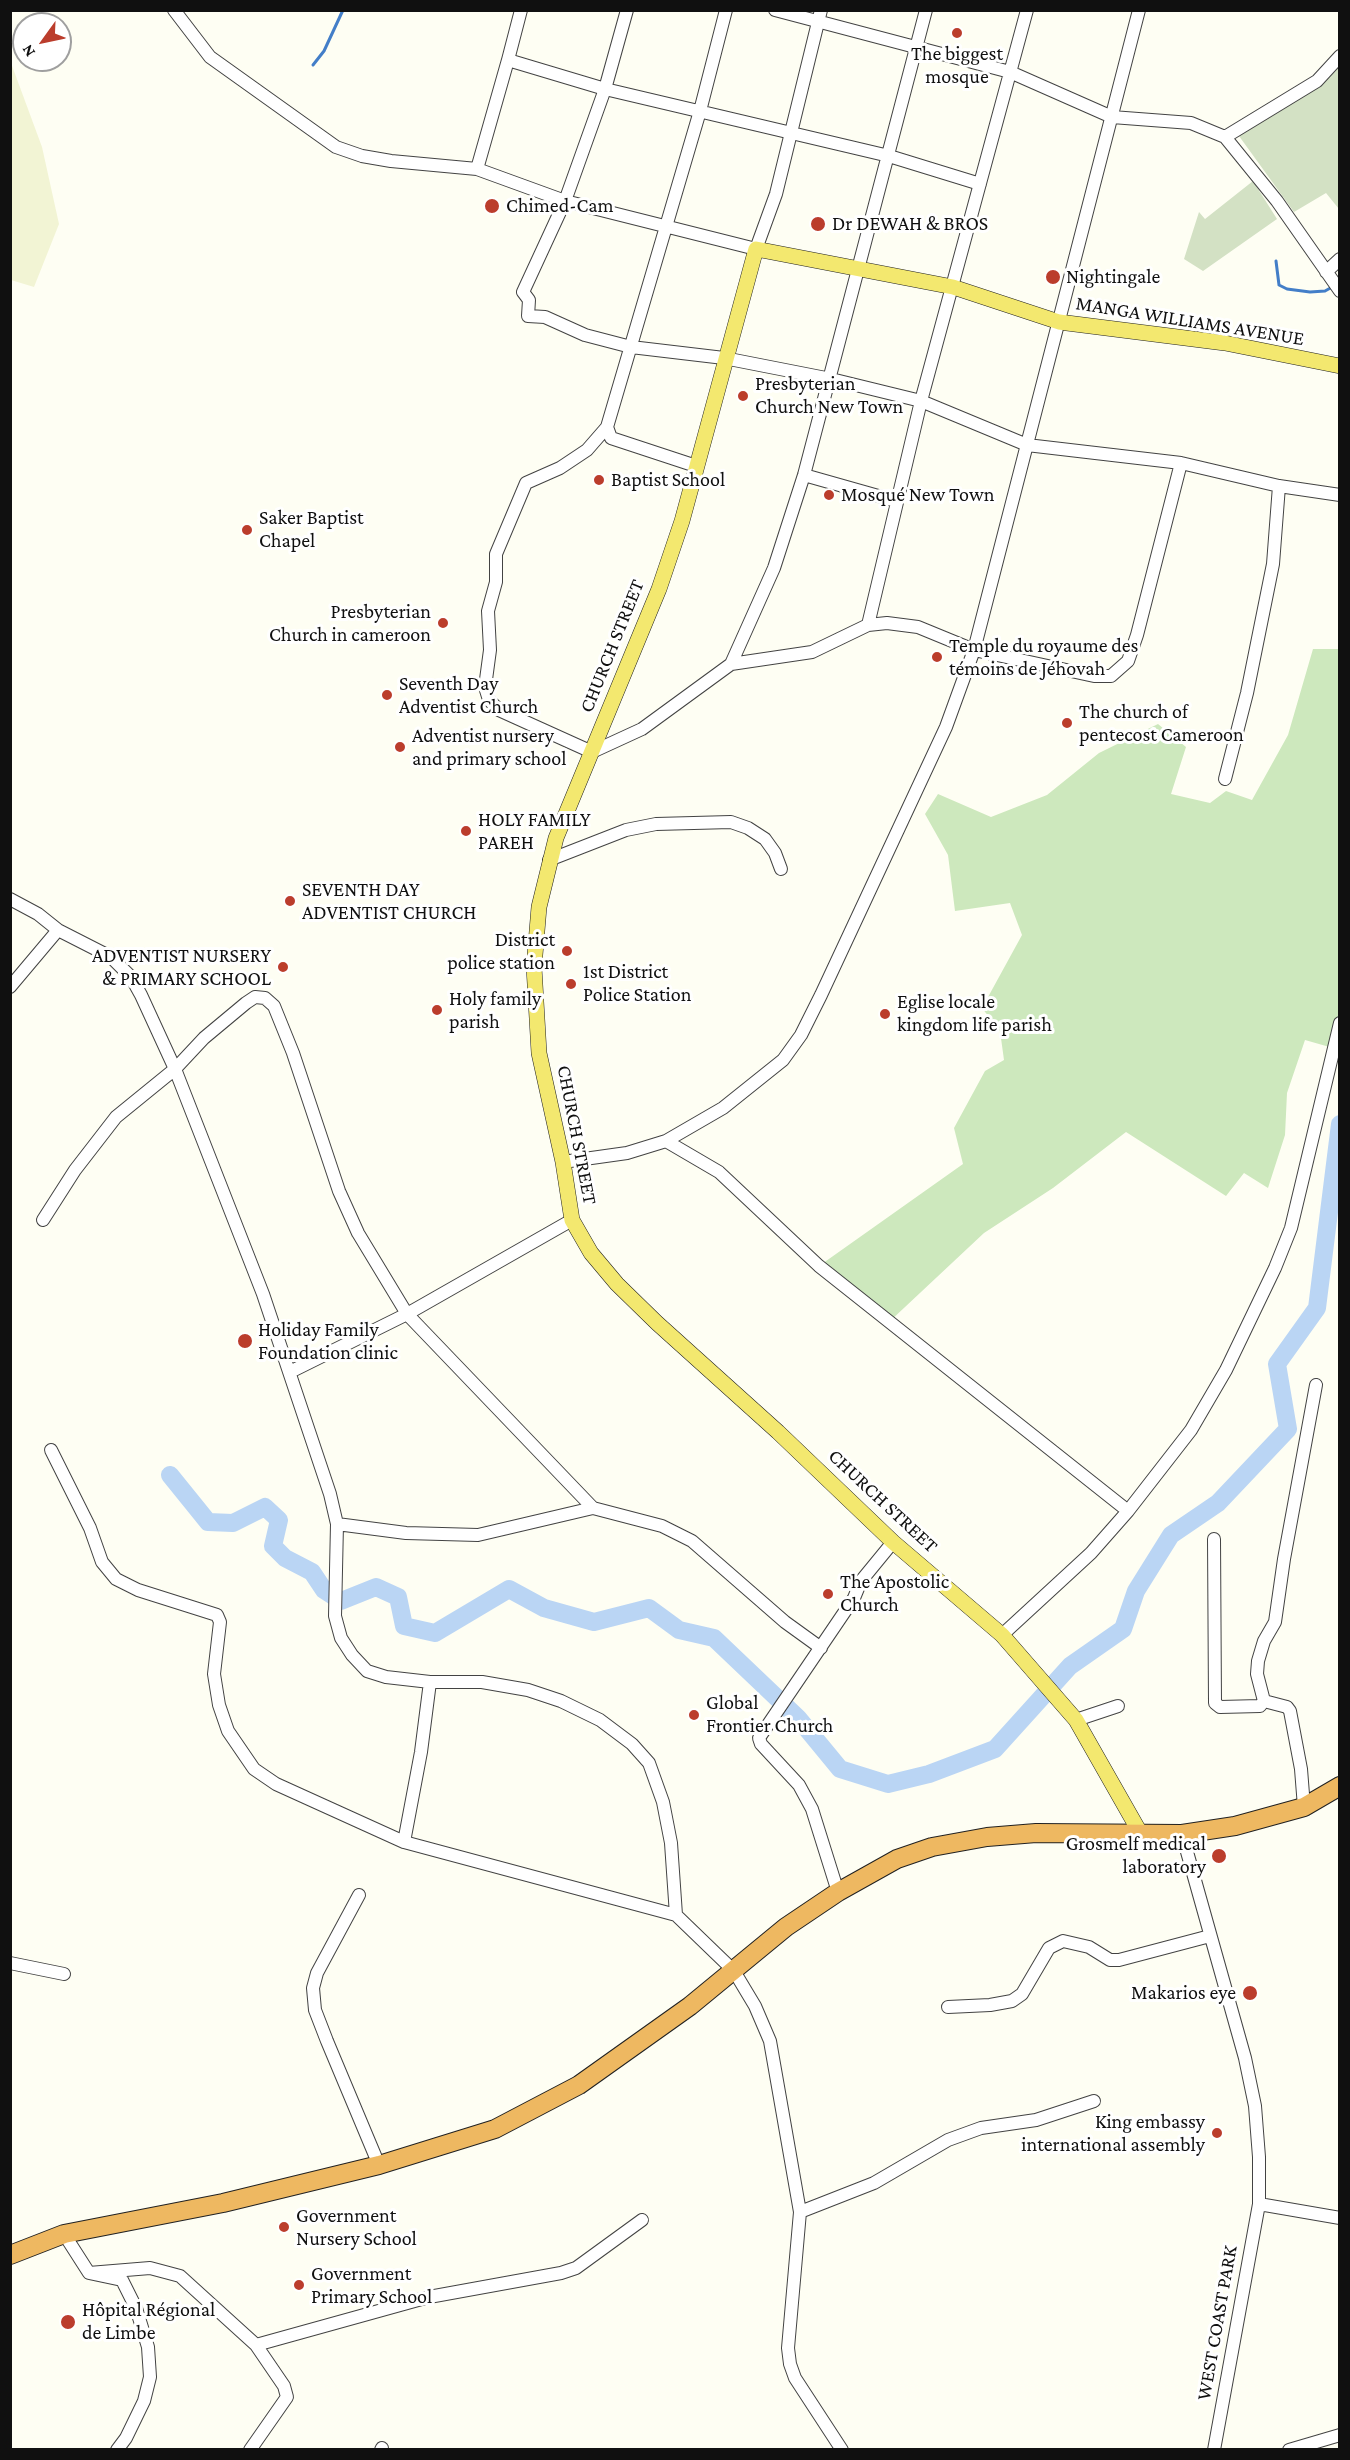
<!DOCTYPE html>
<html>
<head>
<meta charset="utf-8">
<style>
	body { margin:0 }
	#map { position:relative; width:1350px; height:2460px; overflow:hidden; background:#fefef3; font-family:"Crimson Pro",serif }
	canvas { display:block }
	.frame { position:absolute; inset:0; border:12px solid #101010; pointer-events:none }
	.north { position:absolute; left:12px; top:12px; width:60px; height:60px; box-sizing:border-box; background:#fff; border:2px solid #9f9f9f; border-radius:50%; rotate:237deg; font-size:16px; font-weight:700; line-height:24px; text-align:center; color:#101010 }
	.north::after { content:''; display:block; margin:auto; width:21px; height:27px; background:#bb3d2c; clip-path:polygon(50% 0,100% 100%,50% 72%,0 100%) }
</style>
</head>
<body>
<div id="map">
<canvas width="1350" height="2460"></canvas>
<div class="frame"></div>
<div class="north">N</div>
</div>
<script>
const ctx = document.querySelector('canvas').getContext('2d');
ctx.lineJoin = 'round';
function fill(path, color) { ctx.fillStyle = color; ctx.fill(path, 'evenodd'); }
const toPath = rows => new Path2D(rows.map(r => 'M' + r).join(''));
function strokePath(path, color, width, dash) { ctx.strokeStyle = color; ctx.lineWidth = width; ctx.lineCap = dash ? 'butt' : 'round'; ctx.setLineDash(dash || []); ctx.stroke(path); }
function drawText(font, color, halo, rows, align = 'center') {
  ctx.font = font + ' "Crimson Pro",serif'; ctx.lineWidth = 6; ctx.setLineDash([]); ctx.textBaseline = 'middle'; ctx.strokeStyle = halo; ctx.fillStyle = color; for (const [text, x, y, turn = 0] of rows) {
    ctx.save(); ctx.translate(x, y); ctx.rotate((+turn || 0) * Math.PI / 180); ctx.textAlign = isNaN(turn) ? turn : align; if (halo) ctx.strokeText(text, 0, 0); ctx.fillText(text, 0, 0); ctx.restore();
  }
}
const farmland = toPath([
	[11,63,42,147,59,224,34,287,11,280]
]);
const green = toPath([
	[1313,649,1339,649,1339,1067,1333,1048,1305,1040,1287,1093,1285,1135,1268,1188,1244,1173,1226,1196,1126,1132,1053,1188,984,1233,889,1322,819,1266,963,1164,954,1128,985,1071,1004,1060,1000,1031,982,1008,1022,935,1010,903,955,911,948,855,925,814,938,794,991,817,1047,795,1099,753,1158,724,1186,747,1171,794,1210,803,1226,791,1252,800,1288,735]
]);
const cemetery = toPath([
	[1339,63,1339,209,1326,193,1294,212,1239,136,1319,86],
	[1253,181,1277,219,1203,271,1184,259,1199,212,1205,219]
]);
const stream = toPath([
	[313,65,324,51,343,10],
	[1276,261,1279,285,1287,289,1310,292,1325,291,1334,286]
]);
const river = toPath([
	[170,1475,208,1522,233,1523,265,1507,279,1520,273,1546,285,1558,312,1572,324,1590,341,1601,376,1587,398,1597,404,1626,435,1633,509,1589,544,1608,594,1622,649,1608,679,1630,714,1638,798,1718,840,1769,888,1784,929,1774,995,1749,1070,1666,1123,1629,1136,1591,1171,1535,1218,1503,1288,1429,1277,1364,1317,1308,1340,1124]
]);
const minor = toPath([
	[174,10,210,57,336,147,362,156,391,161,477,169,565,201,756,249,776,194,821,10],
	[627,10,605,89,565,201,523,292,529,300,528,316,545,317,585,335,631,347,724,358,831,379,921,401,1027,445,1181,463,1279,486,1340,495],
	[726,10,700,111,607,427,587,450,560,468,526,483,496,554,496,582,488,611,490,650,485,687,489,700,499,710,592,752,642,729,731,664,812,652,868,625,921,401,1027,10],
	[775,10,1010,72,1112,117,1191,123,1225,137,1277,201,1340,291],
	[508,60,521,10],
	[1225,137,1317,81,1340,56],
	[477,169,508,60,605,89,889,156,980,184],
	[1326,272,1340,259],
	[607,427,611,438,696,466],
	[804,475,896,501],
	[868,625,887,623,918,627,974,650,1094,676,1111,676,1128,661,1137,635,1181,463],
	[731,664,774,568,804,475,926,10],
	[1225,779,1247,693,1273,564,1279,486],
	[549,860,626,830,656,824,731,822,748,828,765,839,775,853,781,869],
	[10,899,38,914,58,930],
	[10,987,58,930,111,957,131,977,141,995,175,1069,263,1294,330,1494,337,1524,335,1616,341,1638,352,1655,367,1671,386,1677,430,1682,482,1682,528,1690,561,1701,600,1720,632,1744,649,1763,663,1802,671,1843,676,1915],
	[666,1141,719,1172,819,1266,1128,1511],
	[563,1162,627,1153,666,1141,723,1108,783,1060,801,1035,821,995,946,727,974,650,1139,10],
	[43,1220,75,1170,116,1117,175,1069,204,1038,246,1003,255,997,265,998,274,1006,293,1053,339,1191,358,1233,407,1314,593,1508,662,1526,692,1541,785,1622,821,1648],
	[290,1372,407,1314,572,1220],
	[51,1450,90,1528,102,1562,116,1579,138,1590,217,1615,220,1622,214,1674,219,1705,228,1731,254,1769,276,1784,404,1842,676,1915,734,1971,755,2006,770,2041,800,2212,788,2348,790,2364,795,2378,842,2450],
	[337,1524,406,1533,478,1535,593,1508],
	[1214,1539,1215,1703,1220,1707,1260,1706,1264,1701,1257,1674,1258,1661,1264,1641,1275,1622,1284,1559,1316,1385],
	[1002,1635,1091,1553,1128,1511,1191,1430,1226,1370,1275,1268,1291,1228,1340,1023],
	[1264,1701,1287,1707,1290,1711,1301,1769,1304,1807],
	[1076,1720,1118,1706],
	[1182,1834,1245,2058,1255,2106,1259,2157,1259,2204,1340,2218],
	[404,1842,421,1752,430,1682],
	[838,1892,812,1809,799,1785,761,1744,759,1738,854,1598,861,1581,893,1542],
	[359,1895,317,1973,313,1988,315,2010,327,2041,379,2165],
	[10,1963,64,1974],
	[948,2007,990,2005,1012,2001,1022,1994,1049,1948,1063,1941,1089,1947,1110,1960,1119,1960,1210,1936],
	[800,2212,874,2183,948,2140,981,2128,1036,2120,1094,2101],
	[64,2234,89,2273,122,2280,136,2308,148,2347,150,2377,144,2401,126,2438,117,2450],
	[89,2273,150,2268,180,2276,256,2345,284,2386,287,2397,250,2450],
	[256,2345,429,2297,561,2273,576,2268,642,2220],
	[381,2450,382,2448],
	[1214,2450,1259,2204],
	[1289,2450,1340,2435]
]);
const major = toPath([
	[1142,1836,1076,1720,1002,1635,893,1542,778,1432,657,1323,617,1284,591,1253,572,1220,563,1162,539,1053,534,967,539,907,556,838,659,589,682,521,756,249,953,287,1059,322,1225,343,1340,366]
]);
const highway = toPath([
	[10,2255,64,2234,223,2203,379,2165,495,2129,579,2085,690,2006,786,1927,838,1892,897,1859,932,1847,987,1837,1036,1833,1182,1834,1235,1826,1304,1807,1340,1786]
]);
const markers = [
	[957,33,6,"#bb3d2c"],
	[492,206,8,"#bb3d2c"],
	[818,224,8,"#bb3d2c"],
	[1053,277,8,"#bb3d2c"],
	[743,396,6,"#bb3d2c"],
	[599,480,6,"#bb3d2c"],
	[829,495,6,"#bb3d2c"],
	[247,530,6,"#bb3d2c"],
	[443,623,6,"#bb3d2c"],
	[937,657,6,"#bb3d2c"],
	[387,695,6,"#bb3d2c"],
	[1067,723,6,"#bb3d2c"],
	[400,747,6,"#bb3d2c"],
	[466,831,6,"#bb3d2c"],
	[290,901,6,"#bb3d2c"],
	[567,951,6,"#bb3d2c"],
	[283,967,6,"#bb3d2c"],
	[571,984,6,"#bb3d2c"],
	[437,1010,6,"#bb3d2c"],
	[885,1014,6,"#bb3d2c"],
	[245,1341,8,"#bb3d2c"],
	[828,1594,6,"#bb3d2c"],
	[694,1715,6,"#bb3d2c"],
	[1219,1856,8,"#bb3d2c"],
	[1250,1993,8,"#bb3d2c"],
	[1217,2133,6,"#bb3d2c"],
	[284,2227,6,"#bb3d2c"],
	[299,2285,6,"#bb3d2c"],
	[68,2322,8,"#bb3d2c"]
];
const poiNames = [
	["The biggest",957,54,"center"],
	["mosque",957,77,"center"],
	["Chimed-Cam",506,206],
	["Dr DEWAH & BROS",832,224],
	["Nightingale",1066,277],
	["Presbyterian",755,384],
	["Church New Town",755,407],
	["Baptist School",611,480],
	["Mosqué New Town",841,495],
	["Saker Baptist",259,518],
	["Chapel",259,541],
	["Presbyterian",431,612,"right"],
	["Church in cameroon",431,635,"right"],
	["Temple du royaume des",949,646],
	["témoins de Jéhovah",949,669],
	["Seventh Day",399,684],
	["Adventist Church",399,707],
	["The church of",1079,712],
	["pentecost Cameroon",1079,735],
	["Adventist nursery",412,736],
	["and primary school",412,759],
	["HOLY FAMILY",478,820],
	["PAREH",478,843],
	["SEVENTH DAY",302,890],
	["ADVENTIST CHURCH",302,913],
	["District",555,940,"right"],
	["police station",555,963,"right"],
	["ADVENTIST NURSERY",271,956,"right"],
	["& PRIMARY SCHOOL",271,979,"right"],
	["1st District",583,972],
	["Police Station",583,995],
	["Holy family",449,999],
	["parish",449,1022],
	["Eglise locale",897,1002],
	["kingdom life parish",897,1025],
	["Holiday Family",258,1330],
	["Foundation clinic",258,1353],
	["The Apostolic",840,1582],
	["Church",840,1605],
	["Global",706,1703],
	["Frontier Church",706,1726],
	["Grosmelf medical",1206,1844,"right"],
	["laboratory",1206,1867,"right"],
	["Makarios eye",1236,1993,"right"],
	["King embassy",1205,2122,"right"],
	["international assembly",1205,2145,"right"],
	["Government",296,2216],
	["Nursery School",296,2239],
	["Government",311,2274],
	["Primary School",311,2297],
	["Hôpital Régional",82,2310],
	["de Limbe",82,2333]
];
const streetNames = [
	["MANGA WILLIAMS AVENUE",1190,321,9],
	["CHURCH STREET",612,646,-68],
	["CHURCH STREET",577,1135,79],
	["CHURCH STREET",883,1501,43],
	["WEST COAST PARK",1217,2323,-80]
];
fill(farmland, '#f2f4d4');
fill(green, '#cde8bd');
fill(cemetery, '#d3e1c4');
strokePath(stream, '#437ec8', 3);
strokePath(river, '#bad5f4', 18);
strokePath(minor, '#434343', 14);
strokePath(major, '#212121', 16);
strokePath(highway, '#212121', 20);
strokePath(minor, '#fff', 12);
strokePath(major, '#f3e86f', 15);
strokePath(highway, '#eeb861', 18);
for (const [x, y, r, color] of markers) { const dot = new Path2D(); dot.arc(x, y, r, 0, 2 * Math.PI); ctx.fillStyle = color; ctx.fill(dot); strokePath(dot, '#fff', 2); }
drawText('20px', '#101010', '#fff', poiNames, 'left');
drawText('20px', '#101010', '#fff', streetNames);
</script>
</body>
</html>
